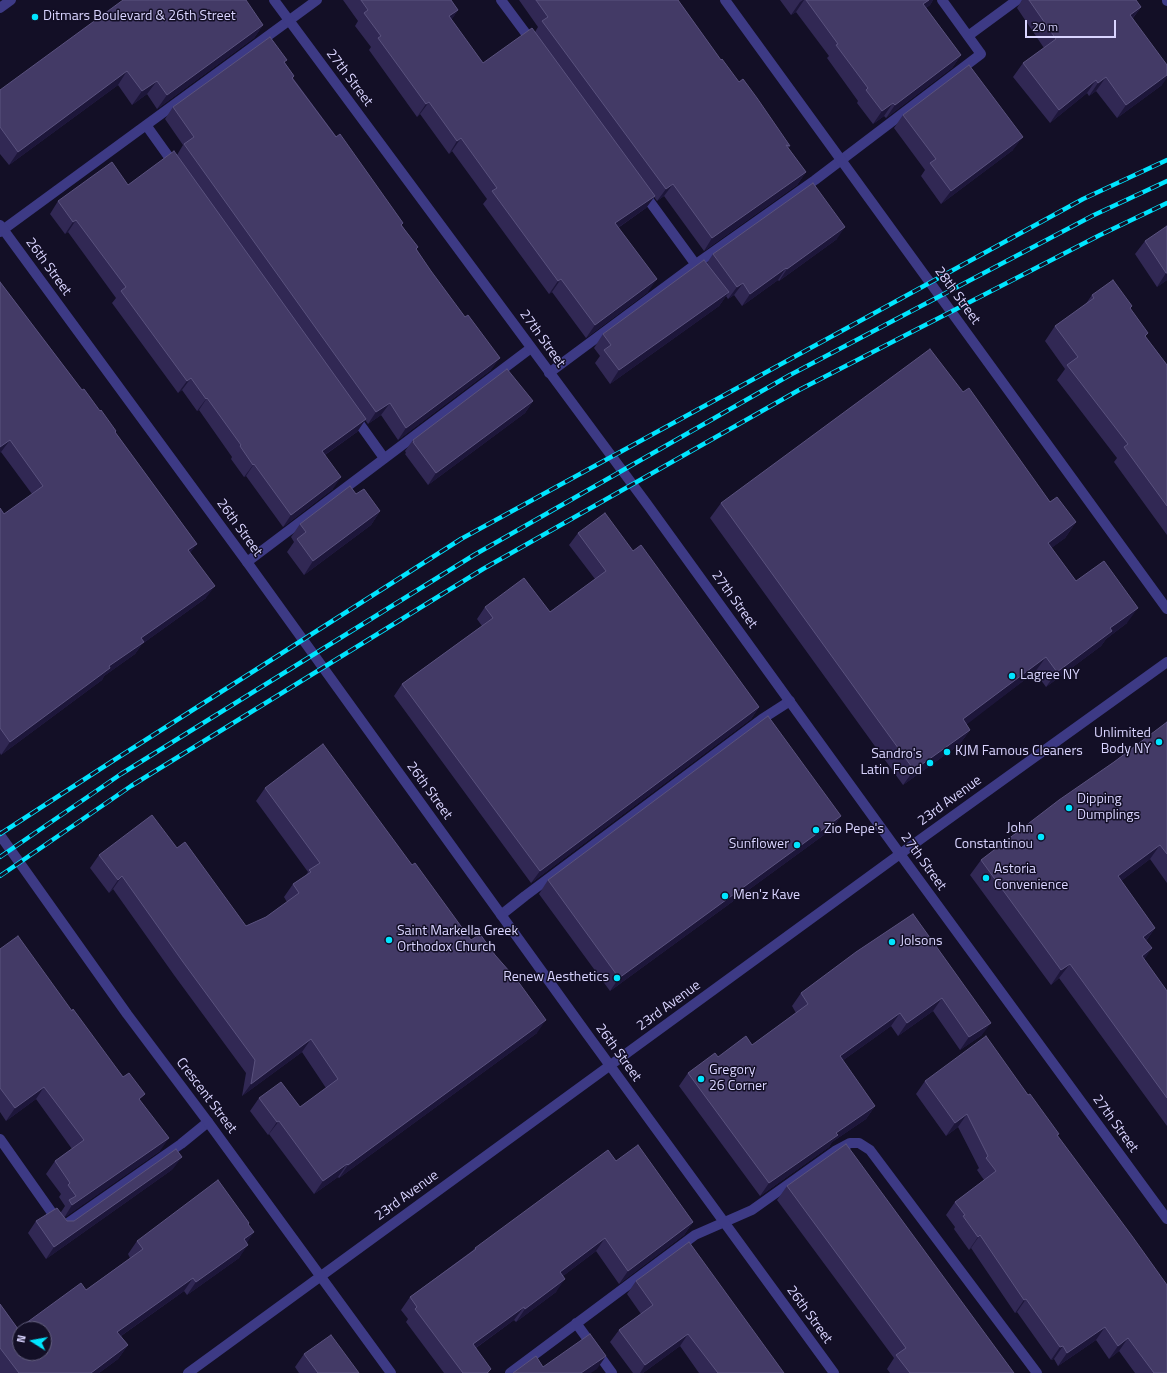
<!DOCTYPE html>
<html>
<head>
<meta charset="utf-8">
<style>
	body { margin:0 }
	#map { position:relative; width:1167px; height:1373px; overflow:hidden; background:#130f26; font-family:"Titillium Web",sans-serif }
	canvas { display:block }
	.north { position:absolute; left:12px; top:1321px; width:40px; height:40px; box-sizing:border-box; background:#130f26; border:1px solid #625e7d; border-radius:50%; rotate:281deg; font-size:11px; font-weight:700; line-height:16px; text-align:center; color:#d9d4ff }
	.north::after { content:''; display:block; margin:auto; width:14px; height:18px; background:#00e5ff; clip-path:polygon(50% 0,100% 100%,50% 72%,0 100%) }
	.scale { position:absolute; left:1025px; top:20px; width:91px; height:18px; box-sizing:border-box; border:2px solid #d9d4ff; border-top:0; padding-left:5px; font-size:12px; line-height:14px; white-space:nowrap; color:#d9d4ff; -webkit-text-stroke:3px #130f26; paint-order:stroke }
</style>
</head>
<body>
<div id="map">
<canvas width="1167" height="1373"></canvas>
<div class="north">N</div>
<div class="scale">20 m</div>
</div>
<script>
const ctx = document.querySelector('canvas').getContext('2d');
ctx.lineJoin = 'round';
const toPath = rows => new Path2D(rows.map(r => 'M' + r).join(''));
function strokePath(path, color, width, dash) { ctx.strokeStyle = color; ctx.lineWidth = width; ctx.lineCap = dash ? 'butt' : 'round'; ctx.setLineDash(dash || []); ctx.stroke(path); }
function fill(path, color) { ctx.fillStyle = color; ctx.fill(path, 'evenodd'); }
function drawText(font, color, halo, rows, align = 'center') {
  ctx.font = font + ' "Titillium Web",sans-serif'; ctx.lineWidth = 3; ctx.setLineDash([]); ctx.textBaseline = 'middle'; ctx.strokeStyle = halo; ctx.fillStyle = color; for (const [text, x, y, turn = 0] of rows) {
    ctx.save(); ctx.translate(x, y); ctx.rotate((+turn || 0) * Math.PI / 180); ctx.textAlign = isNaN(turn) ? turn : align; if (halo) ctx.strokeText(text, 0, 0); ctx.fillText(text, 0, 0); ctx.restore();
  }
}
const service = toPath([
	[501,0,533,43],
	[968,36,1017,0],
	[146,125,176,167],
	[642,191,699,269],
	[0,232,317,0],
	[549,373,696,264,815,180,981,54,942,0],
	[354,416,384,458],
	[247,562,531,348],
	[501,915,525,896,762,719,790,701],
	[0,1139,62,1227,181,1144,208,1122],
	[576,1323,612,1373],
	[510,1373,695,1235,752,1210,835,1151,850,1143,859,1143,870,1150,1037,1373]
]);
const minor = toPath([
	[274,0,647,504,900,854,1167,1219],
	[725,0,1167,609],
	[1167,0,1167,1],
	[0,225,247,562,587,1034,834,1373],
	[0,835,127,1014,208,1122,391,1373],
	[188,1373,900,854,1167,662]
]);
const tertiary = toPath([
	[0,8,11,0]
]);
const rail = toPath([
	[0,834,111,762,461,539,1083,199,1167,160],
	[0,857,121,774,474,555,790,375,1094,215,1167,181],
	[0,876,131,786,483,569,799,390,1100,235,1167,203]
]);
const wall = toPath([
	[343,0,451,0,458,10,451,20,483,63,535,32,538,27,519,0,678,0,721,60,790,146,788,148,806,172,797,185,704,251,664,196,657,201,654,197,646,208,618,228,648,292,586,338,552,292,549,294,483,204,487,199,452,151,449,154,420,114,417,117,369,50,371,47,355,26,358,21],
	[780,0,933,0,930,5,926,8,961,55,952,68,886,118,884,116,873,124,857,103,858,101,827,58,829,56,796,12,791,15],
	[1022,0,1136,0,1141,7,1133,18,1162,85,1117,118,1096,91,1089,96,1087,93,1050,123,1013,77,1023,63,1044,48,1017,8],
	[263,25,254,38,157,109,147,94,132,105,118,85,9,165,0,154,0,90],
	[285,63,294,76,293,78,402,225,491,370,398,440,381,415,368,424,365,420,357,432,325,455,333,489,283,527,246,476,244,477,231,459,232,457,199,410,197,411,182,390,178,393,112,303,116,298,68,232,65,234,50,214,58,201,128,185,177,155,183,145,165,119,173,107],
	[903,115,1013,150,941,204,921,176,925,170,894,128],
	[1167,226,1167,280,1157,287,1135,254,1145,241],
	[837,239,779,281,778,280,742,306,734,295,728,299,726,296,719,306,610,384,595,363,600,356,594,348,603,334,707,263,713,254],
	[0,282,82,390,115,432,197,544,190,552,206,598,142,644,135,654,104,676,102,680,1,755,0,753,0,508,4,514,32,494,1,452],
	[1092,295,1132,306,1130,309,1146,337,1167,365,1167,535,1114,462,1117,458,1057,380,1065,369,1045,341,1055,326,1085,305],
	[963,392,1050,502,1076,522,1065,538,1051,548,1076,581,1127,623,1106,639,1101,646,1046,687,1035,672,966,724,970,730,959,745,903,785,710,518,721,503],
	[533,401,525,413,428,485,405,454,406,453,405,451,413,440],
	[356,494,380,511,371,525,304,575,287,552,294,542,291,537,300,524],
	[578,533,633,551,759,707,751,719,531,883,394,696,402,684,482,626,477,619,485,607,550,612,595,579,569,545],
	[1167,722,1167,883,1150,859,1121,881,1155,928,1146,941,1144,959,1167,991,1167,1126,1059,978,1051,985,970,875,981,860,1114,762],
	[265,788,412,865,537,1033,339,1178,338,1177,314,1194,269,1134,268,1135,250,1111,259,1098,300,1107,326,1088,302,1052,242,1096,246,1073,174,975,113,889,109,893,90,868,99,855,177,848,246,926,266,917,287,902,284,897,293,884,306,875,308,872,256,801],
	[841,816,832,829,610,991,539,894,548,880],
	[913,914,982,1035,960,1050,933,1011,898,1036,891,1026,842,1061,875,1106,866,1119,832,1142,829,1147,760,1196,679,1086,688,1073,718,1057,752,1045,796,1013,792,1006,801,993],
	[0,949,72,1011,140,1100,160,1151,65,1217,67,1221,74,1221,173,1169,46,1259,28,1233,36,1221,61,1212,65,1206,59,1197,61,1194,46,1174,55,1161,72,1149,36,1099,6,1121,0,1112],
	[925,1081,1057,1136,1167,1373,1135,1373,1119,1351,1109,1359,1096,1340,1058,1366,1054,1359,1051,1360,1017,1312,1015,1313,971,1248,969,1250,954,1229,955,1227,946,1215,955,1202,984,1180,977,1170,979,1168,958,1127,946,1136,916,1094],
	[616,1161,693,1222,684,1235,619,1284,596,1251,563,1276,556,1292,516,1322,514,1320,476,1348,489,1373,444,1373,406,1322,408,1319,401,1310,410,1297,472,1251,475,1248],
	[787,1186,1014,1373,890,1373,887,1369,894,1358,777,1200],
	[249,1223,248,1224,247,1243,239,1258,187,1295,184,1291,121,1336,128,1345,118,1359,99,1373,0,1373,0,1304,18,1329,86,1290,130,1258,128,1254,137,1241],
	[636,1281,784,1373,699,1373,680,1346,643,1373,633,1373,610,1342,619,1330,641,1314,627,1294],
	[304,1354,359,1373,299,1373,295,1367]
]);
const shadedWall = toPath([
	[803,0,804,0,796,12,791,15,800,2],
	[929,0,933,0,930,5,914,17,923,4],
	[1141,7,1131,20,1130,15],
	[458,10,450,22,449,16],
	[263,25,254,38,157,109,167,95],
	[961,55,952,68,886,118,895,105],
	[127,71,118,85,9,165,18,152],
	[1167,75,1167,78,1162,85,1117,118,1126,105],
	[1106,77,1096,91,1089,96,1098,83],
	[1096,80,1087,93,1050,123,1059,110],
	[157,81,147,94,132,105,142,91],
	[429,102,420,114,417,117,426,104],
	[893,103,884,116,873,124,882,111],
	[1023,137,1013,150,941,204,951,191],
	[461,138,452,151,449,154,457,141],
	[806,172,797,185,704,251,712,238],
	[673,184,664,196,657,201,666,189],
	[655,196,646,208,606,236,615,223],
	[76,220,68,232,65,234,73,222],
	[845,227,837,239,779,281,787,269],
	[786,268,778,280,742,306,750,294],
	[1166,273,1167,273,1167,280,1157,287],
	[561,279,552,292,549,294,558,281],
	[657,279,648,292,586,338,595,325],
	[743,283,734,295,728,299,737,287],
	[729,292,719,306,610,384,619,370],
	[500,358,491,370,398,440,406,428],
	[191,378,182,390,178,393,187,381],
	[207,398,199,410,197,411,206,399],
	[533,401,525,413,428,485,436,473],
	[390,403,381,415,368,424,376,412],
	[366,419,357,432,313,463,322,451],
	[10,440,1,452,0,453,0,447],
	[254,464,246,476,244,477,253,465],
	[341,477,333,489,283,527,291,515],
	[380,511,371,525,304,575,313,561],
	[1076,522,1065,538,1037,559,1048,543],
	[197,544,188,556,188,550],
	[215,586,206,598,142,644,135,654,104,676,102,680,1,755,10,742,109,666,141,638],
	[1138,608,1127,623,1106,639,1101,646,1046,687,1057,672,1110,628],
	[1046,657,1035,672,953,735,963,719],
	[759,707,751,719,531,883,540,871],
	[970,730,959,745,903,785,914,770],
	[841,816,832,829,610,991,619,978],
	[1160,845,1150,859,1108,891,1118,876],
	[122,876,113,889,109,893,118,880],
	[1155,928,1145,942,1143,937],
	[1152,948,1142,963,1142,956],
	[1070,964,1059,978,1051,985,1061,970],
	[942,998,933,1011,898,1036,907,1023],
	[900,1013,891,1026,831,1069,840,1056],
	[546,1020,537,1033,339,1178,348,1165],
	[991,1023,982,1035,960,1050,969,1037],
	[311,1039,302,1052,242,1096,251,1084],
	[44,1087,36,1099,6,1121,15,1108],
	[875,1106,866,1119,832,1142,829,1147,760,1196,769,1183,836,1133],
	[967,1114,958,1127,946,1136,955,1123],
	[279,1121,269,1134,268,1135,277,1122],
	[169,1138,160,1151,64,1218,72,1205],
	[182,1157,173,1169,46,1259,54,1247],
	[347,1164,338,1177,314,1194,323,1181],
	[693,1222,684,1235,619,1284,628,1271],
	[254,1232,245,1246,244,1239],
	[980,1235,971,1248,969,1250,978,1237],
	[605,1238,596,1251,551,1285,560,1272],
	[248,1245,239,1258,187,1295,196,1282],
	[193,1278,184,1291,108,1345,117,1332],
	[565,1279,556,1292,516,1322,525,1309],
	[1026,1299,1017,1312,1015,1313,1024,1300],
	[524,1307,514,1320,463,1357,473,1344],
	[1105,1327,1096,1340,1058,1366,1067,1353],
	[688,1334,680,1346,643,1373,640,1373,645,1365],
	[1128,1338,1119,1351,1109,1359,1118,1346],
	[128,1345,118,1359,99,1373,91,1373],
	[1063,1346,1054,1359,1051,1360,1060,1347],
	[606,1356,597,1369,591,1373,581,1373]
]);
const building = toPath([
	[123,0,246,0,263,25,167,95,157,81,142,91,127,71,18,152,0,127,0,90,123,0],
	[361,0,451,0,458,10,449,16,483,63,532,28,655,196,615,223,657,279,595,325,561,279,558,281,492,191,497,188,461,138,457,141,429,102,426,104,378,38,381,36,364,13,368,10,361,0],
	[536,0,678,0,721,60,722,59,739,82,743,79,757,98,790,146,786,145,806,172,712,238,673,184,666,189,542,21,548,17,536,0],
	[806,0,929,0,923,4,961,55,895,105,893,103,882,111,866,90,868,88,836,45,838,44,806,0],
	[1029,0,1136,0,1141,7,1130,15,1167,65,1167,75,1126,105,1106,77,1098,83,1096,80,1059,110,1023,63,1056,39,1029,0],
	[270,37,287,60,284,62,294,76,292,78,336,137,340,134,403,223,401,225,418,247,416,249,431,271,465,317,468,315,500,358,406,428,390,403,376,412,184,144,194,137,173,107,270,37],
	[969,65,1023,137,951,191,930,163,936,159,903,115,969,65],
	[174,151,366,419,322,451,341,477,291,515,254,464,253,465,240,446,241,445,207,398,206,399,191,378,187,381,121,291,126,287,76,220,73,222,58,201,112,162,128,185,174,151],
	[813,183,845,227,787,269,786,268,750,294,743,283,737,287,713,254,813,183],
	[1167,226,1167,273,1166,273,1145,241,1167,226],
	[704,260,729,292,619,370,604,350,611,345,603,334,704,260],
	[1113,280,1132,306,1130,308,1148,333,1145,336,1167,365,1167,506,1124,447,1128,444,1067,365,1078,357,1055,326,1094,298,1092,295,1113,280],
	[0,282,82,390,84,389,100,411,101,410,116,431,115,432,197,544,188,550,215,586,141,638,144,642,109,666,110,668,10,742,0,728,0,508,4,514,43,486,10,440,0,447,0,282],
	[930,349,963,392,969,388,1050,502,1057,497,1076,522,1048,543,1076,581,1104,561,1138,608,1110,628,1112,631,1057,672,1046,657,963,719,970,730,914,770,721,503,930,349],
	[507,369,533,401,436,473,413,442,414,442,413,440,507,369],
	[350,486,356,494,364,489,380,511,313,561,297,539,306,532,300,524,350,486],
	[605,513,633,551,641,545,759,707,540,871,402,684,493,618,485,607,524,578,550,612,606,571,578,533,605,513],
	[768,716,841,816,619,978,548,880,768,716],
	[1167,722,1167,854,1160,845,1118,876,1155,928,1143,937,1152,948,1142,956,1167,991,1167,1098,1070,964,1061,970,981,860,1059,800,1114,762,1167,722],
	[323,744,412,865,415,863,471,940,480,934,495,955,517,980,546,1020,348,1165,347,1164,323,1181,279,1121,277,1122,259,1098,281,1082,300,1107,338,1079,311,1039,251,1084,255,1060,183,962,122,876,118,880,99,855,152,815,177,848,185,842,246,926,266,917,299,893,293,884,311,872,309,870,320,863,265,788,323,744],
	[913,914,991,1023,969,1037,942,998,907,1023,900,1013,840,1056,875,1106,836,1133,838,1135,769,1183,688,1073,715,1053,718,1057,746,1036,752,1045,808,1004,801,993,856,952,913,914],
	[18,936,72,1011,73,1009,123,1077,129,1073,145,1094,139,1099,169,1138,72,1205,69,1200,76,1196,68,1185,70,1183,55,1161,84,1140,44,1087,15,1108,0,1088,0,949,18,936],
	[986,1036,1028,1095,1030,1094,1059,1134,1057,1135,1132,1236,1167,1285,1167,1373,1154,1373,1128,1338,1118,1346,1105,1327,1067,1353,1063,1346,1060,1347,1026,1299,1024,1300,980,1235,978,1237,963,1216,965,1215,955,1202,996,1171,986,1158,988,1156,967,1114,955,1123,925,1081,986,1036],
	[846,1144,1014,1373,910,1373,896,1355,906,1348,787,1186,846,1144],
	[638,1145,693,1222,628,1271,605,1238,560,1272,565,1279,525,1309,524,1307,473,1344,491,1369,487,1373,463,1373,415,1309,417,1307,410,1297,476,1249,475,1248,608,1150,616,1161,638,1145],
	[176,1149,182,1157,54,1247,36,1221,57,1208,67,1221,74,1221,176,1149],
	[218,1180,249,1223,248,1224,254,1232,244,1239,248,1245,196,1282,193,1278,117,1332,128,1345,91,1373,19,1373,0,1348,0,1304,18,1329,81,1283,86,1290,143,1249,137,1241,218,1180],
	[20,1329,44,1329,44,1353,20,1353,20,1329],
	[689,1242,784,1373,718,1373,688,1334,645,1365,619,1330,653,1305,636,1281,689,1242],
	[590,1334,606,1356,581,1373,513,1373,536,1356,543,1367,590,1334],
	[331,1335,359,1373,318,1373,304,1354,331,1335]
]);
const markers = [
	[35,17,4,"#00e5ff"],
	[1012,676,4,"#00e5ff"],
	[1159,742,4,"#00e5ff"],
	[947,752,4,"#00e5ff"],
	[930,763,4,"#00e5ff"],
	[1069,808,4,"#00e5ff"],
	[816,830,4,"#00e5ff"],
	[1041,837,4,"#00e5ff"],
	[797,845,4,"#00e5ff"],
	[986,878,4,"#00e5ff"],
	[725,896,4,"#00e5ff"],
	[389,940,4,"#00e5ff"],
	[892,942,4,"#00e5ff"],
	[617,978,4,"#00e5ff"],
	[701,1079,4,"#00e5ff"]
];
const poiNames = [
	["Ditmars Boulevard & 26th Street",43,17],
	["Lagree NY",1020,676],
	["Unlimited",1151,734,"right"],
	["Body NY",1151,750,"right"],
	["KJM Famous Cleaners",955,752],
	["Sandro's",922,755,"right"],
	["Latin Food",922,771,"right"],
	["Dipping",1077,800],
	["Dumplings",1077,816],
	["John",1033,829,"right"],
	["Constantinou",1033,845,"right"],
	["Zio Pepe's",824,830],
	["Sunflower",789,845,"right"],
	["Astoria",994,870],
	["Convenience",994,886],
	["Men'z Kave",733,896],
	["Saint Markella Greek",397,932],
	["Orthodox Church",397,948],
	["Jolsons",900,942],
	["Renew Aesthetics",609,978,"right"],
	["Gregory",709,1071],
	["26 Corner",709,1087]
];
const streetNames = [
	["27th Street",349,78,53],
	["26th Street",48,267,54],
	["28th Street",957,296,54],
	["27th Street",542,339,54],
	["26th Street",239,528,54],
	["27th Street",734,600,54],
	["26th Street",429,791,54],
	["23rd Avenue",950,801,-36],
	["27th Street",923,862,54],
	["23rd Avenue",669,1006,-36],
	["26th Street",618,1053,54],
	["Crescent Street",206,1096,53],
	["27th Street",1115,1124,54],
	["23rd Avenue",407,1196,-36],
	["26th Street",809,1315,54]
];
strokePath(service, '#3d3a85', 10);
strokePath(minor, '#3d3a85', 10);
strokePath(tertiary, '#3d3a85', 10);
strokePath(rail, '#00e5ff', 4.5);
strokePath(rail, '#130f26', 3, [9]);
fill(wall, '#312854');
fill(shadedWall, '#1d163a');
fill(building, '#433a66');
strokePath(building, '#5a527e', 1);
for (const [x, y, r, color] of markers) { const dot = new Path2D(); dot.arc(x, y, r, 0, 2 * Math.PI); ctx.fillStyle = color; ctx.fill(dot); strokePath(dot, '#130f26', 1.5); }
drawText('14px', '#d9d4ff', '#130f26', poiNames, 'left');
drawText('14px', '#d9d4ff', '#130f26', streetNames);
</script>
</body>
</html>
